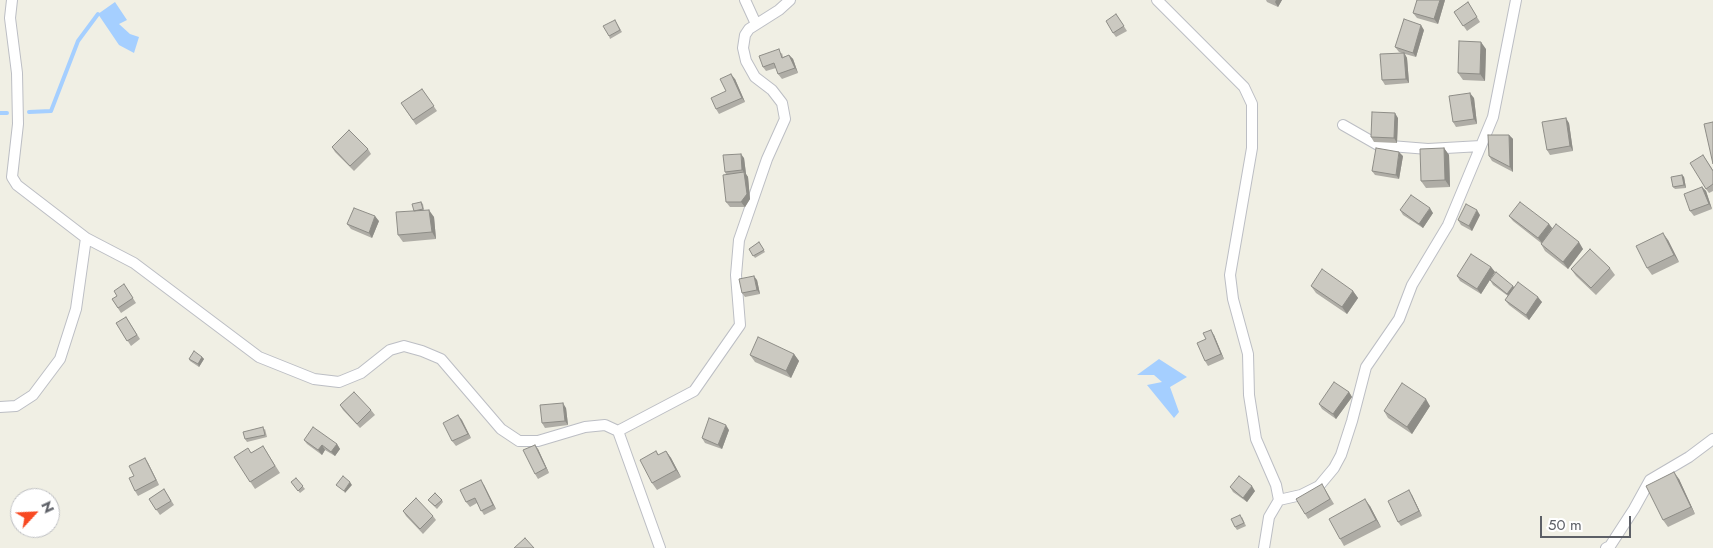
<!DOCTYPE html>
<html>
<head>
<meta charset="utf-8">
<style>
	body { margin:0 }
	#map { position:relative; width:1713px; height:548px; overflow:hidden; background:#f0efe4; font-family:Jost,sans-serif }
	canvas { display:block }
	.north { position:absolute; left:10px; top:488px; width:50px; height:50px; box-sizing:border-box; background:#fff; border:1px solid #bebfc2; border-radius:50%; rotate:65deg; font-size:14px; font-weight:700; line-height:20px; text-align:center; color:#5c5f66 }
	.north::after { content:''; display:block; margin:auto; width:18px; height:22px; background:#f84922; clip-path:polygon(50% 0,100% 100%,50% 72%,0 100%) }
	.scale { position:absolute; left:1540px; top:516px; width:91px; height:22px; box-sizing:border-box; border:2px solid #5c5f66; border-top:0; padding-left:6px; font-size:15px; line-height:18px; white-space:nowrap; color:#5c5f66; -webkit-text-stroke:4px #fff; paint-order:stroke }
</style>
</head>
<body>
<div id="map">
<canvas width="1713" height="548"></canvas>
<div class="north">N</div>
<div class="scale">50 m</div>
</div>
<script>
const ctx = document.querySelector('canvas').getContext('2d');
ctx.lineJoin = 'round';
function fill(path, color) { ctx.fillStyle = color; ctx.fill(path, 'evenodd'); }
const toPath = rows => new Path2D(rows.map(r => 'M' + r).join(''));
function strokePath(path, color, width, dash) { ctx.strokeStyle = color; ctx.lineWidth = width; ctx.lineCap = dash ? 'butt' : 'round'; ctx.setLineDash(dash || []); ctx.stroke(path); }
const water = toPath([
	[115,2,127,20,119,24,130,34,139,37,134,53,119,45,98,14],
	[1159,359,1187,377,1170,387,1179,412,1174,418,1147,385,1162,382,1154,375,1137,375]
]);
const stream = toPath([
	[29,112,51,111,78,41,98,14],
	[0,113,7,113]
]);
const street = toPath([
	[12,0,10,18,17,73,18,124,12,177,17,185,86,238,134,263,259,357,314,379,339,382,361,373,390,350,404,346,422,351,441,359,501,429,519,441,538,441,585,427,605,425,618,431],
	[745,0,756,24],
	[1157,0,1244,87,1252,104,1252,148,1230,275,1233,299,1248,354,1249,395,1256,439,1276,485,1279,500],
	[1343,125,1378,145,1428,149,1481,146],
	[0,407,16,406,33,395,60,359,76,309,86,238],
	[660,548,618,431,694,391,740,325,736,275,739,240,767,159,785,119,782,103,772,90,755,77,746,61,743,48,745,35,749,29,779,10,790,0],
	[1264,548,1269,517,1279,500,1301,495,1319,486,1334,468,1341,455,1352,421,1366,367,1399,319,1412,285,1448,225,1493,117,1516,0],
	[1606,548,1610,546,1634,509,1650,480,1689,457,1713,439]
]);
const wall = toPath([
	[1266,0,1282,0,1278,7,1267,2],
	[1445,0,1438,24,1417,18,1413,13],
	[1468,2,1480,22,1467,31,1454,12],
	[1116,14,1127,31,1116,37,1113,33],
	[615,20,622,32,610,39,609,36],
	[1424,30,1416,57,1405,54,1407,58,1409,83,1385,85,1382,80,1402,53,1399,52,1395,47],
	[1486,49,1485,81,1463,80,1458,73],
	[782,53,783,57,789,55,793,59,798,73,782,79,778,74,776,68,766,71,763,67],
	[735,79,745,102,719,114,716,109,726,91],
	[422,89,437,111,416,125,401,103],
	[1474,98,1477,124,1456,127,1453,122],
	[1398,118,1397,143,1374,142,1371,137],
	[1569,123,1573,151,1550,155,1547,150],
	[1509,135,1513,139,1513,172,1492,161,1489,156],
	[332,147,368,149,371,154,354,171,335,152],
	[1444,148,1449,155,1450,187,1426,188,1421,181],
	[1703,155,1713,170,1713,191,1709,193,1706,189],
	[1403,156,1399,179,1375,175,1372,171],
	[744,158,746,174,748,177,750,199,745,207,730,207,726,202,726,174,725,172],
	[1682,175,1684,177,1686,188,1675,189,1673,187],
	[1702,187,1706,191,1712,209,1694,216,1690,211],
	[421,202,423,204,424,210,434,217,436,239,403,242,398,235,414,211],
	[1400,210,1433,213,1423,228,1403,215],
	[1480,215,1472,231,1461,225,1458,220],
	[1509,216,1549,224,1552,228,1583,249,1568,269,1545,251,1541,244,1541,243,1513,221],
	[379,221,372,238,351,229,347,224],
	[1668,240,1679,262,1652,275,1647,268],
	[759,242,765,252,755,258,749,249],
	[1491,267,1495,272,1481,294,1460,281,1457,276],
	[1610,268,1615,275,1596,295,1576,276,1571,269],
	[757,280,760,294,745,297,742,293],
	[1490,280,1514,287,1542,302,1529,320,1509,305,1505,300,1508,296,1493,285],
	[124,284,136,303,121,313,112,299,117,296],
	[1311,286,1353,291,1358,298,1347,314,1316,293],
	[126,317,140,339,131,346,116,323],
	[1214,335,1224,359,1208,366,1205,361],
	[794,354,799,361,791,378,755,362,750,355],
	[202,357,204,359,199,367,190,361,189,359],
	[1349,392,1352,397,1336,419,1322,409,1319,404],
	[340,405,371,410,375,415,360,428,343,410],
	[1430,406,1412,434,1388,418,1384,411],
	[566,408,568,425,545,428,542,423],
	[458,415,471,438,456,446,452,441],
	[265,429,267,437,247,442,245,439],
	[729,430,722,449,705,443,702,438],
	[304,440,337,444,340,449,335,456,325,450,322,455,307,444],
	[263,446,280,473,255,489,234,457,251,453],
	[538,449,549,473,538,479,535,474],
	[656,451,659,455,666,451,671,458,681,477,657,490,652,483],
	[145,458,148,463,159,485,138,496,135,491,134,476],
	[296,478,305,489,300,493,291,482],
	[1679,479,1695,514,1668,527,1663,520],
	[484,485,496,509,484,515,477,503,470,507,466,502],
	[1230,487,1255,491,1247,502,1233,492],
	[164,489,174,505,160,515,149,499],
	[1325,489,1334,504,1308,519,1305,514],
	[1412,495,1422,516,1401,526,1398,522],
	[428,500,442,500,443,502,437,509],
	[1370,506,1381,527,1344,546,1340,539],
	[403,511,433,516,436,520,423,534,406,516],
	[1242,517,1246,526,1237,530,1235,527]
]);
const shadedWall = toPath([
	[1276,0,1282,0,1278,7,1275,2],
	[1440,0,1445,0,1438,24,1434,19],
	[1421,25,1424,30,1416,57,1413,53],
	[1481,42,1486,49,1485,81,1480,74],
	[1404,53,1407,58,1409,83,1406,79],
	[789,55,793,59,798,73,795,68],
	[731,74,735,79,745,102,742,98],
	[1470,93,1474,98,1477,124,1474,119],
	[1395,113,1398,118,1397,143,1394,138],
	[1566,118,1569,123,1573,151,1570,146],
	[1509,135,1513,139,1513,172,1510,167],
	[1444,148,1449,155,1450,187,1445,180],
	[1399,152,1403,156,1399,179,1396,175],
	[741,154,744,158,746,174,748,177,750,199,745,207,741,202,745,173,742,170],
	[1682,175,1684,177,1686,188,1684,185],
	[1702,187,1706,191,1712,209,1709,204],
	[1430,208,1433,213,1423,228,1419,224],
	[429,210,434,217,436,239,432,232],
	[1477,210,1480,215,1472,231,1469,226],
	[375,216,379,221,372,238,369,233],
	[1549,224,1552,228,1542,243,1538,238],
	[1663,233,1668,240,1679,262,1674,255],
	[1579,242,1583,249,1568,269,1563,262],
	[1491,267,1495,272,1481,294,1477,289],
	[754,276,757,280,760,294,757,290],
	[1513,286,1517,290,1510,298,1507,294],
	[1353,291,1358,298,1347,314,1342,307],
	[1538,297,1542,302,1529,320,1526,315],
	[1211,330,1214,335,1224,359,1221,354],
	[794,354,799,361,791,378,786,371],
	[202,357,204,359,199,367,198,364],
	[1349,392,1352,397,1336,419,1333,414],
	[1426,399,1430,406,1412,434,1407,427],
	[563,403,566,408,568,425,565,421],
	[458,415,462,420,471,438,468,434],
	[726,425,729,430,722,449,718,445],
	[337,444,340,449,335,456,331,452],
	[322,445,325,450,322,455,318,450],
	[535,445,538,449,549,473,546,468],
	[666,451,671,458,681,477,676,470],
	[145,458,148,463,159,485,156,480],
	[1674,472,1679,479,1695,514,1691,507],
	[481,480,484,485,496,509,493,505],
	[350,482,352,485,345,493,344,491],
	[1252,486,1255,491,1247,502,1243,498],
	[1409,490,1412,495,1422,516,1419,511],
	[1365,499,1370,506,1381,527,1376,520]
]);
const building = toPath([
	[1417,0,1440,0,1434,19,1413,13,1417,0],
	[1468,2,1477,17,1463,26,1454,12,1468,2],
	[1116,14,1124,26,1113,33,1106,21,1116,14],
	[1404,19,1421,25,1413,53,1395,47,1404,19],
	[615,20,620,30,609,36,603,26,615,20],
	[1459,41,1481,42,1480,74,1458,73,1459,41],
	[779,49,782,58,789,55,795,68,778,74,774,63,763,67,759,56,779,49],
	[1404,53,1406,79,1382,80,1380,54,1404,53],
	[731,74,742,98,716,109,711,98,726,91,720,79,731,74],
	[422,89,434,106,413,120,401,103,422,89],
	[1470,93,1474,119,1453,122,1449,96,1470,93],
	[1372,112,1395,113,1394,138,1371,137,1372,112],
	[1566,118,1570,146,1547,150,1542,122,1566,118],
	[1713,122,1713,164,1704,124,1713,122],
	[349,130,368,149,350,166,332,147,349,130],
	[1488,135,1509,135,1510,167,1489,156,1488,135],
	[1376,148,1399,152,1396,175,1372,171,1376,148],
	[1444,148,1445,180,1421,181,1420,149,1444,148],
	[741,154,742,170,725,172,723,155,741,154],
	[1703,155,1713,171,1713,184,1706,189,1690,163,1703,155],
	[744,172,747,194,741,202,726,202,723,175,744,172],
	[1682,175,1684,185,1673,187,1671,177,1682,175],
	[1702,187,1709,204,1690,211,1684,194,1702,187],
	[1411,195,1430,208,1419,224,1400,210,1411,195],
	[421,202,423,209,414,211,412,204,421,202],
	[1520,202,1549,224,1538,238,1509,216,1520,202],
	[1466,204,1477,210,1469,226,1458,220,1466,204],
	[354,208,375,216,369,233,347,224,354,208],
	[429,210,432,232,398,235,396,212,429,210],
	[1556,224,1579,242,1563,262,1541,244,1556,224],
	[1663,233,1674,255,1647,268,1636,246,1663,233],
	[759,242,764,250,753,256,749,249,759,242],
	[1590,249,1610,268,1591,288,1571,269,1590,249],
	[1471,254,1491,267,1477,289,1457,276,1471,254],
	[1322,269,1353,291,1342,307,1311,286,1322,269],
	[1496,272,1513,286,1507,294,1490,280,1496,272],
	[754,276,757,290,742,293,739,279,754,276],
	[1518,282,1538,297,1526,315,1505,300,1518,282],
	[124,284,133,298,118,308,112,299,117,296,114,291,124,284],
	[126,317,137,335,127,341,116,323,126,317],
	[1211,330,1221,354,1205,361,1197,343,1206,339,1203,333,1211,330],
	[758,337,794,354,786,371,750,355,758,337],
	[194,351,202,357,198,364,189,359,194,351],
	[1334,382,1349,392,1333,414,1319,404,1334,382],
	[1402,383,1426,399,1407,427,1384,411,1402,383],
	[354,392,371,410,357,424,340,405,354,392],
	[563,403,565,421,542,423,540,405,563,403],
	[458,415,468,434,452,441,443,423,458,415],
	[709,418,726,425,718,445,702,438,709,418],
	[263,427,265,435,245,439,243,432,263,427],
	[313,427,337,444,331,452,322,445,318,450,304,440,313,427],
	[535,445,546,468,535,474,523,450,535,445],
	[263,446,275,466,250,482,234,457,248,448,251,453,263,446],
	[656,451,658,455,666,451,676,470,652,483,640,460,656,451],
	[145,458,156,480,135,491,129,478,134,476,129,466,145,458],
	[1674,472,1691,507,1663,520,1646,486,1674,472],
	[343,476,350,482,344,491,336,485,343,476],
	[1239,476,1252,486,1243,498,1230,487,1239,476],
	[296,478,303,486,298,491,291,482,296,478],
	[481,480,493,505,481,511,475,498,466,502,460,490,481,480],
	[1322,484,1330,499,1305,514,1296,499,1322,484],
	[164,489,171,501,156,510,149,499,164,489],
	[1409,490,1419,511,1398,522,1388,501,1409,490],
	[435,493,442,500,435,506,428,500,435,493],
	[416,498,433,516,420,529,403,511,416,498],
	[1365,499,1376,520,1340,539,1329,519,1365,499],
	[1240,515,1244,523,1235,527,1231,519,1240,515],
	[525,538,534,548,514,548,525,538]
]);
fill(water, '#a5cfff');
strokePath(stream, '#a5cfff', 4);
strokePath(street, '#bcbec4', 12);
strokePath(street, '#fff', 10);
fill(wall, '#afada6');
fill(shadedWall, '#8e8d87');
fill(building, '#cbc9c1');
strokePath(building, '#8e8d87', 1);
</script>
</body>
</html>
